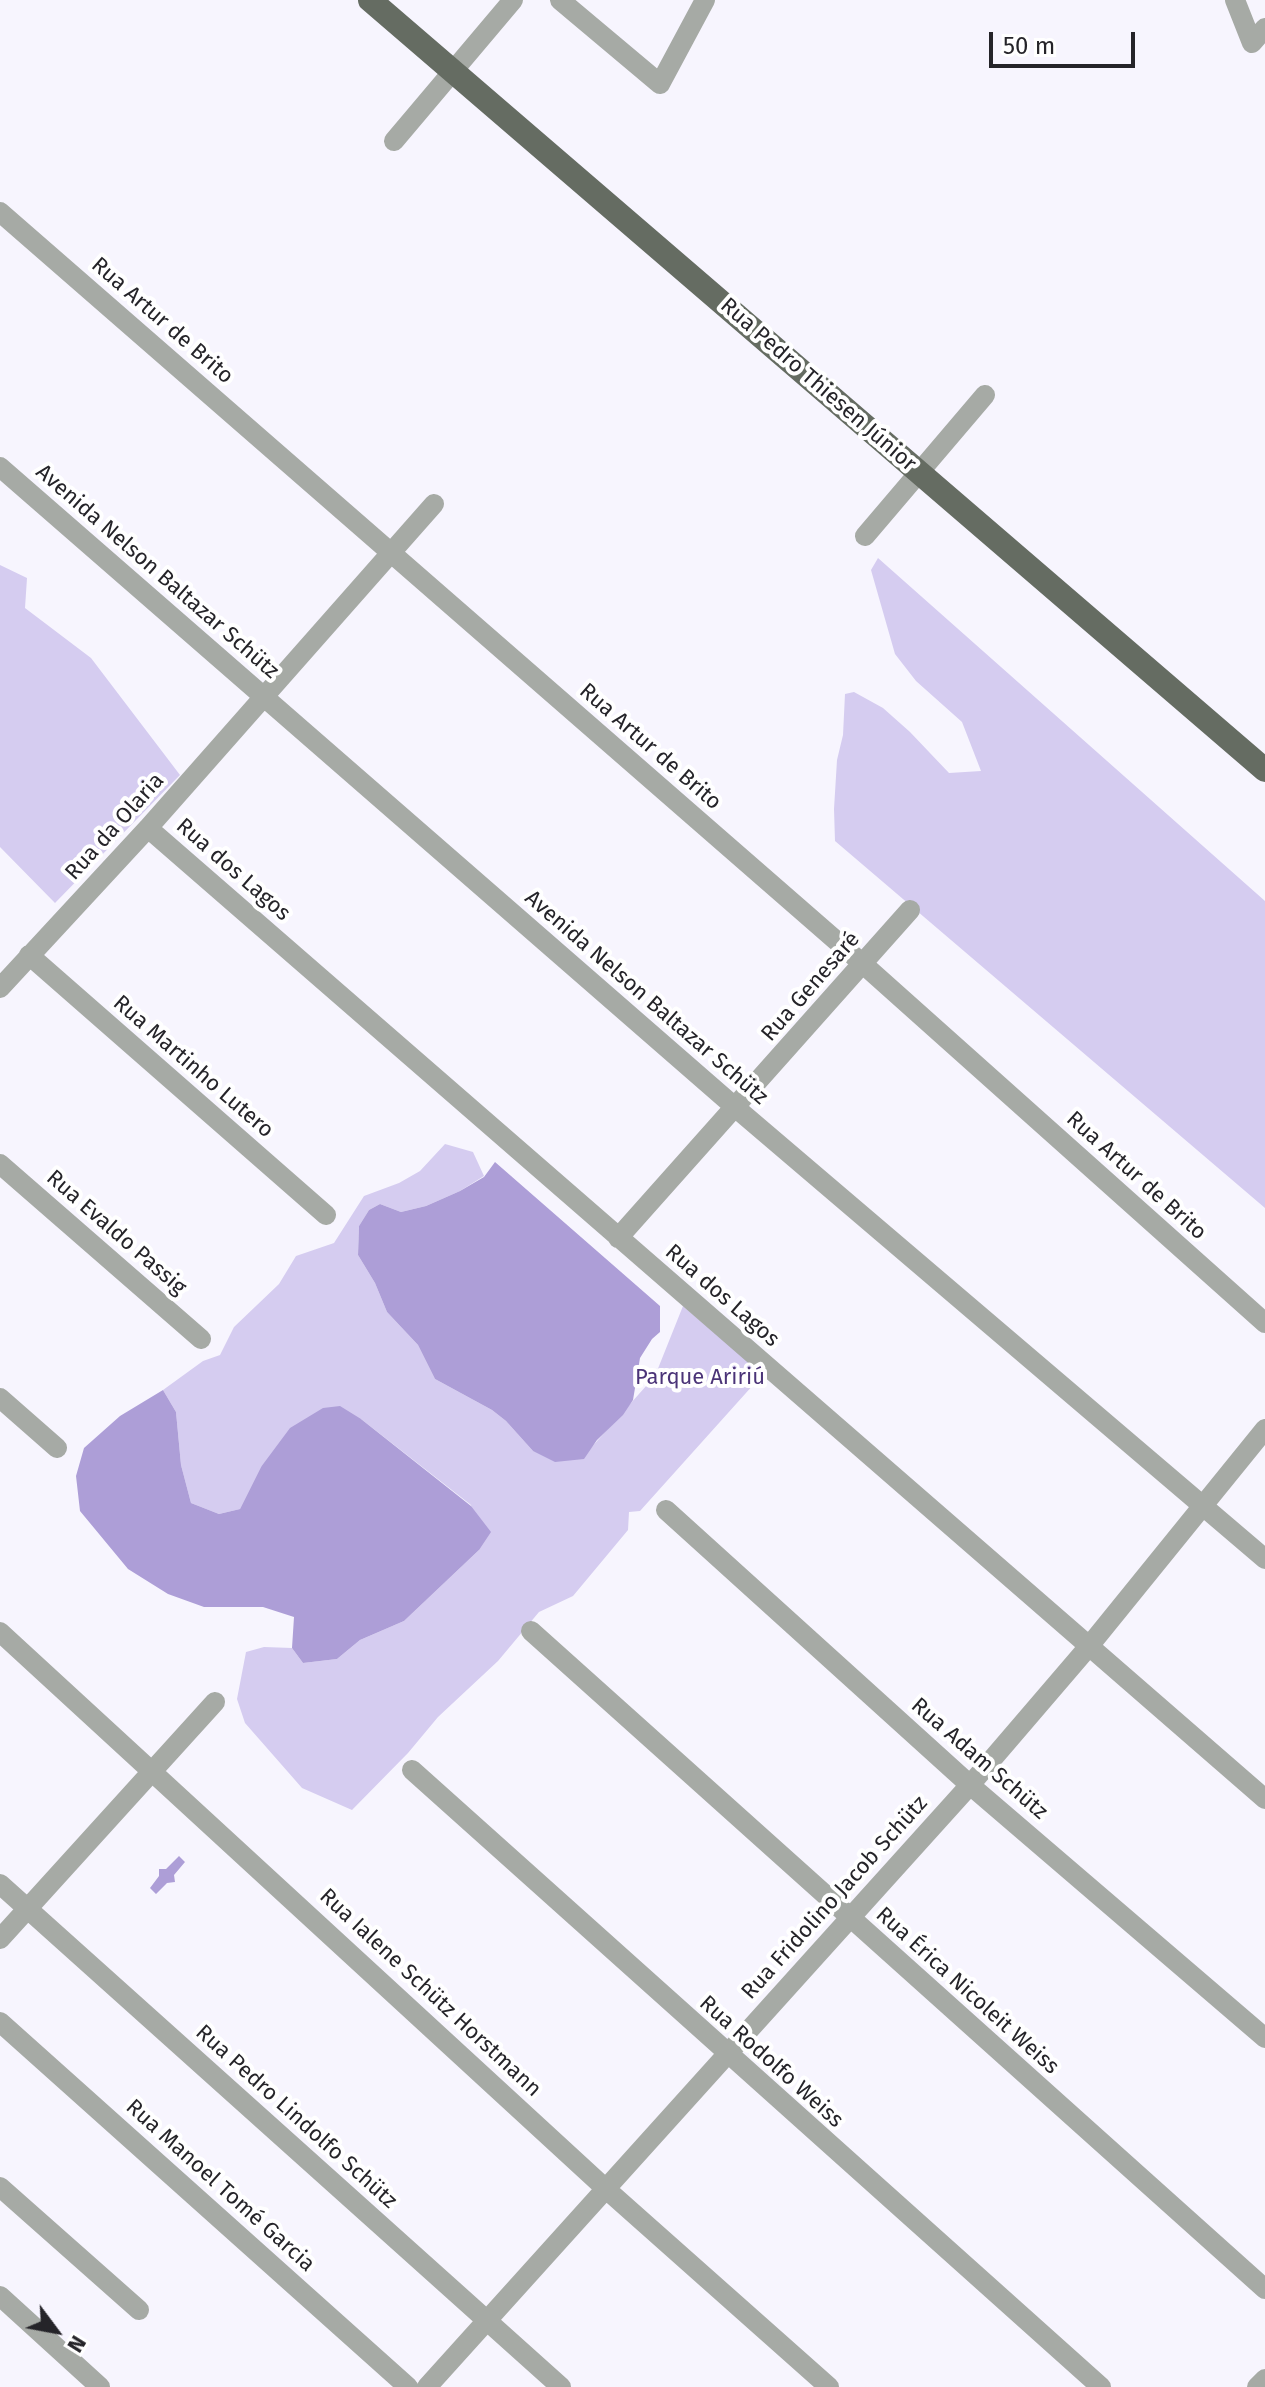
<!DOCTYPE html>
<html>
<head>
<meta charset="utf-8">
<style>
	body { margin:0 }
	#map { position:relative; width:1265px; height:2387px; overflow:hidden; background:#f7f5fe; font-family:"Fira Sans",sans-serif }
	canvas { display:block }
	.north { position:absolute; left:16px; top:2291px; width:80px; height:80px; -webkit-text-stroke:6px #fff; paint-order:stroke; rotate:122deg; font-size:22px; font-weight:700; line-height:32px; text-align:center; color:#252429 }
	.north::after { content:''; display:block; margin:auto; width:28px; height:36px; background:#252429; clip-path:polygon(50% 0,100% 100%,50% 72%,0 100%) }
	.scale { position:absolute; left:989px; top:32px; width:146px; height:36px; box-sizing:border-box; border:4px solid #252429; border-top:0; padding-left:10px; font-size:24px; line-height:28px; white-space:nowrap; color:#252429; -webkit-text-stroke:6px #fff; paint-order:stroke }
</style>
</head>
<body>
<div id="map">
<canvas width="1265" height="2387"></canvas>
<div class="north">N</div>
<div class="scale">50 m</div>
</div>
<script>
const ctx = document.querySelector('canvas').getContext('2d');
ctx.lineJoin = 'round';
function fill(path, color) { ctx.fillStyle = color; ctx.fill(path, 'evenodd'); }
const toPath = rows => new Path2D(rows.map(r => 'M' + r).join(''));
function strokePath(path, color, width, dash) { ctx.strokeStyle = color; ctx.lineWidth = width; ctx.lineCap = dash ? 'butt' : 'round'; ctx.setLineDash(dash || []); ctx.stroke(path); }
function drawText(font, color, halo, rows, align = 'center') {
  ctx.font = font + ' "Fira Sans",sans-serif'; ctx.lineWidth = 8; ctx.setLineDash([]); ctx.textBaseline = 'middle'; ctx.strokeStyle = halo; ctx.fillStyle = color; for (const [text, x, y, turn = 0] of rows) {
    ctx.save(); ctx.translate(x, y); ctx.rotate((+turn || 0) * Math.PI / 180); ctx.textAlign = isNaN(turn) ? turn : align; if (halo) ctx.strokeText(text, 0, 0); ctx.fillText(text, 0, 0); ctx.restore();
  }
}
const green = toPath([
	[878,558,1265,901,1265,1208,835,841,834,809,837,760,843,735,845,694,854,692,883,708,910,732,949,773,981,771,962,722,916,681,895,654,871,570],
	[0,565,27,578,25,608,91,658,180,775,55,903,0,847],
	[445,1144,473,1152,484,1176,460,1191,426,1206,401,1212,380,1204,369,1210,359,1226,358,1255,375,1283,387,1312,418,1345,435,1379,492,1410,506,1421,533,1451,581,1459,655,1376,683,1306,763,1374,640,1511,629,1512,628,1530,573,1596,539,1612,498,1661,438,1717,408,1753,352,1810,302,1788,245,1723,237,1699,246,1652,264,1647,292,1648,303,1663,337,1659,360,1640,404,1621,479,1550,471,1505,361,1419,261,1467,240,1509,219,1514,191,1503,181,1465,176,1412,163,1390,203,1361,220,1355,234,1327,279,1284,296,1256,334,1243,364,1196,399,1183,420,1171]
]);
const water = toPath([
	[495,1162,660,1306,660,1332,652,1339,640,1358,633,1400,623,1415,597,1440,584,1459,555,1462,533,1451,506,1421,492,1410,435,1379,418,1345,387,1312,375,1283,358,1255,359,1226,369,1210,380,1204,401,1212,426,1206,460,1191,484,1177],
	[163,1390,176,1412,181,1465,191,1503,219,1514,240,1509,261,1467,290,1428,323,1408,340,1406,361,1419,471,1506,491,1532,479,1550,404,1621,360,1640,337,1659,303,1663,292,1648,294,1617,263,1607,204,1607,168,1594,128,1569,80,1511,76,1476,84,1448,120,1416],
	[179,1856,185,1862,174,1875,175,1882,167,1883,156,1894,150,1888,159,1876,159,1869,166,1869]
]);
const minor = toPath([
	[560,0,660,84,705,0],
	[1235,0,1252,43,1265,28],
	[394,141,513,0],
	[0,212,863,964,1265,1323],
	[0,467,736,1108,1265,1559],
	[865,536,985,395],
	[148,828,1265,1799],
	[29,955,326,1215],
	[0,988,148,828,434,504],
	[0,1164,201,1339],
	[618,1238,910,910],
	[0,1398,57,1448],
	[666,1510,970,1785,1265,2038],
	[531,1631,1265,2289],
	[0,1632,606,2189,829,2387],
	[412,1770,1101,2387],
	[0,1884,561,2387],
	[0,1939,215,1702],
	[0,2022,408,2387],
	[0,2187,139,2310],
	[0,2296,100,2387],
	[427,2387,970,1785,1090,1645,1265,1429],
	[1257,2387,1265,2379]
]);
const major = toPath([
	[370,0,1265,770]
]);
const streetNames = [
	["Rua Artur de Brito",162,321,41],
	["Rua Pedro Thiesen Júnior",818,385,41],
	["Avenida Nelson Baltazar Schütz",157,572,41],
	["Rua Artur de Brito",650,747,41],
	["Rua da Olaria",115,827,-48],
	["Rua dos Lagos",233,870,41],
	["Rua Genesaré",811,987,-49],
	["Avenida Nelson Baltazar Schütz",646,998,41],
	["Rua Martinho Lutero",193,1067,41],
	["Rua Artur de Brito",1136,1176,42],
	["Rua Evaldo Passig",116,1233,41],
	["Rua dos Lagos",722,1296,41],
	["Rua Adam Schütz",979,1759,41],
	["Rua Fridolino Jacob Schütz",835,1898,-48],
	["Rua Érica Nicoleit Weiss",967,1991,42],
	["Rua Ialene Schütz Horstmann",430,1993,43],
	["Rua Rodolfo Weiss",771,2062,42],
	["Rua Pedro Lindolfo Schütz",296,2117,42],
	["Rua Manoel Tomé Garcia",220,2186,42]
];
const parkNames = [
	["Parque Aririú",700,1378]
];
fill(green, '#d5ccf0');
fill(water, '#ad9ed7');
strokePath(minor, '#a6aaa5', 20);
strokePath(major, '#656c62', 24);
drawText('22px', '#252429', '#fff', streetNames);
drawText('22px', '#4b3478', '#fff', parkNames);
</script>
</body>
</html>
